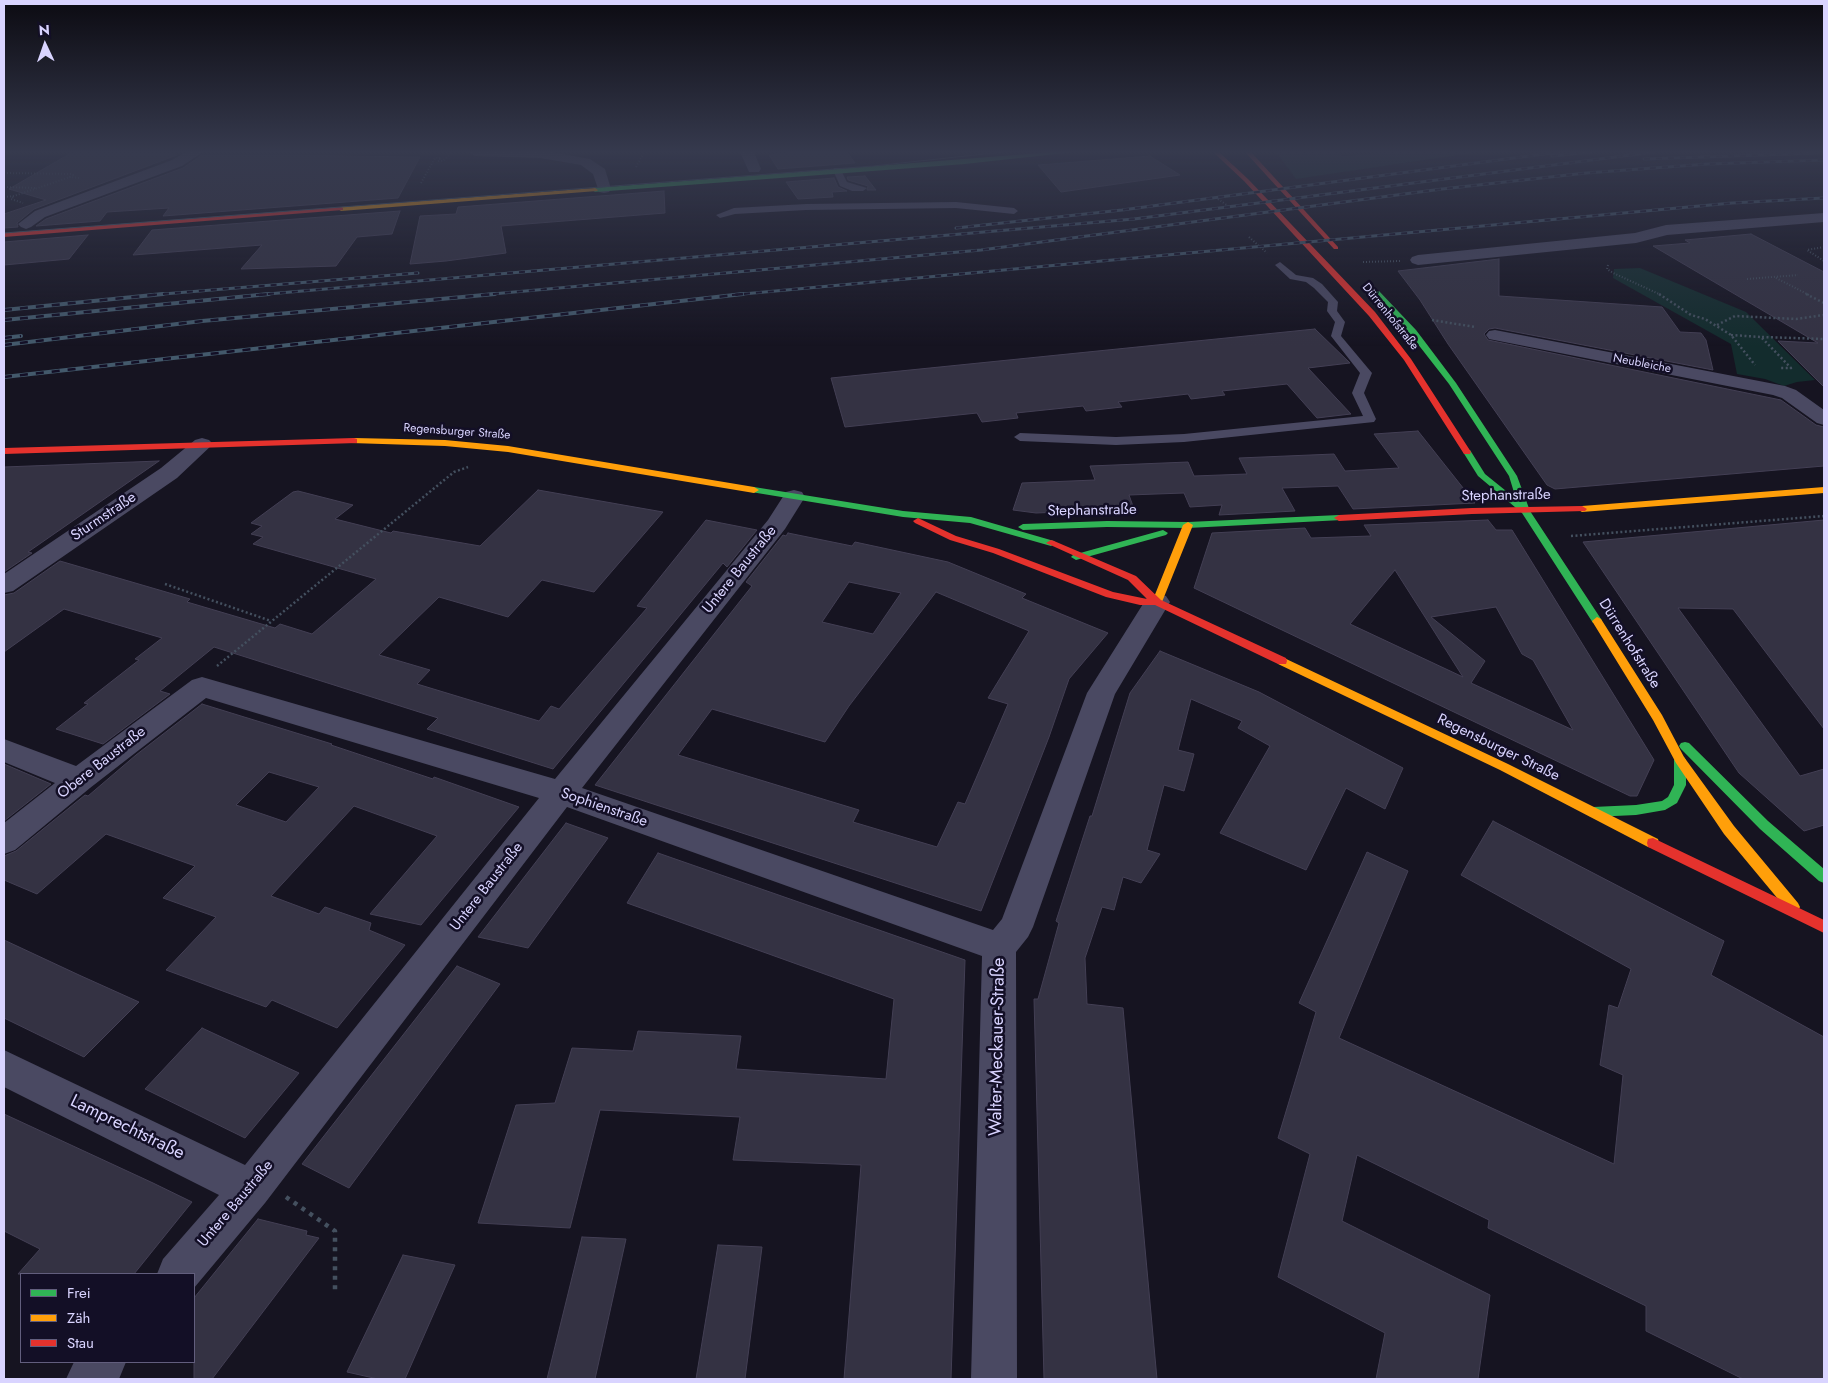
<!DOCTYPE html>
<html>
<head>
<meta charset="utf-8">
<style>
	body { margin:0 }
	#map { position:relative; width:1828px; height:1383px; overflow:hidden; background:#161421; font-family:Jost,sans-serif }
	canvas { display:block }
	.frame { position:absolute; inset:0; border:5px solid #d9d4ff; pointer-events:none }
	.legend { position:absolute; left:20px; top:1273px; width:175px; height:90px; box-sizing:border-box; background:#130f26; border:1px solid #625e7d; margin:0; padding:6px 9px; list-style:none; font-size:15px; color:#d9d4ff }
	.legend li { display:flex; align-items:center; gap:10px; height:25px }
	.legend b { width:25px; border:1px solid #625e7d }
	.north { position:absolute; left:20px; top:20px; width:50px; height:50px; -webkit-text-stroke:4px #130f26; paint-order:stroke; rotate:357deg; font-size:14px; font-weight:700; line-height:20px; text-align:center; color:#d9d4ff }
	.north::after { content:''; display:block; margin:auto; width:18px; height:22px; background:#d9d4ff; clip-path:polygon(50% 0,100% 100%,50% 72%,0 100%) }
</style>
</head>
<body>
<div id="map">
<canvas width="1828" height="1383"></canvas>
<div class="frame"></div>
<ul class="legend">
<li><b style="height:6px;background:#30b455"></b>Frei</li>
<li><b style="height:6px;background:#ff9f0a"></b>Zäh</li>
<li><b style="height:6px;background:#e5322d"></b>Stau</li>
</ul>
<div class="north">N</div>
</div>
<script>
const ctx = document.querySelector('canvas').getContext('2d');
ctx.lineJoin = 'round';
function fill(path, color) { ctx.fillStyle = color; ctx.fill(path, 'evenodd'); }
const toPath = rows => new Path2D(rows.map(r => 'M' + r).join(''));
function strokePath(path, color, width, dash) { ctx.strokeStyle = color; ctx.lineWidth = width; ctx.lineCap = dash ? 'butt' : 'round'; ctx.setLineDash(dash || []); ctx.stroke(path); }
function drawText(font, color, halo, rows, align = 'center') {
  ctx.font = font + ' Jost,sans-serif'; ctx.lineWidth = 5; ctx.setLineDash([]); ctx.textBaseline = 'middle'; ctx.strokeStyle = halo; ctx.fillStyle = color; for (const [text, x, y, turn = 0] of rows) {
    ctx.save(); ctx.translate(x, y); ctx.rotate((+turn || 0) * Math.PI / 180); ctx.textAlign = isNaN(turn) ? turn : align; if (halo) ctx.strokeText(text, 0, 0); ctx.fillText(text, 0, 0); ctx.restore();
  }
}
const green = toPath([
	[1276,152,1337,152,1342,156,1396,152,1479,152,1296,179],
	[1640,268,1746,312,1815,380,1797,382,1784,386,1765,379,1737,374,1731,344,1613,278,1614,269]
]);
const building = toPath([
	[791,152,847,152,855,163,778,169,769,155,791,152],
	[71,153,172,154,177,155,34,209,17,223,18,227,4,228,4,214,46,200,9,189,71,153],
	[202,155,269,155,420,157,398,198,163,216,169,208,107,212,100,221,36,226,46,219,183,168,202,155],
	[1150,156,1180,175,1061,192,1038,165,1150,156],
	[865,176,876,190,867,190,868,186,848,180,847,177,865,176],
	[834,178,838,187,847,191,832,192,833,197,798,199,786,182,834,178],
	[664,191,665,213,501,226,506,253,446,261,410,264,420,216,456,214,458,207,664,191],
	[400,211,392,234,357,237,336,266,241,269,262,245,133,255,152,230,400,211],
	[1751,234,1824,272,1824,387,1778,341,1818,343,1653,246,1690,243,1685,240,1751,234],
	[88,235,69,259,4,265,4,242,88,235],
	[1499,259,1499,296,1662,307,1680,332,1701,333,1706,340,1713,370,1495,328,1489,329,1484,334,1488,340,1781,400,1816,425,1824,427,1824,466,1555,489,1547,485,1448,344,1420,300,1398,271,1499,259],
	[1315,329,1350,363,1308,368,1351,414,1317,418,1287,384,1222,391,1225,395,1191,399,1188,394,1118,402,1122,407,1086,411,1083,406,1016,413,1018,418,982,422,977,413,845,427,831,378,1315,329],
	[1418,431,1475,503,1353,509,1338,486,1282,488,1295,511,1219,515,1222,505,1190,507,1184,493,1129,495,1134,509,1036,513,1013,510,1022,483,1095,480,1090,466,1188,462,1194,476,1247,474,1239,458,1334,454,1345,471,1399,468,1374,434,1418,431],
	[159,461,28,552,32,553,4,572,4,467,159,461],
	[538,490,663,512,594,592,542,580,508,617,439,597,379,655,430,670,417,684,539,721,551,706,559,709,647,608,637,606,706,520,757,530,727,567,723,563,553,769,427,729,438,718,214,647,160,691,170,694,103,744,56,729,88,704,84,703,139,660,135,659,162,638,64,609,4,652,4,595,14,593,60,561,190,599,187,602,275,628,280,624,312,634,376,579,253,544,263,537,251,534,262,526,251,523,293,492,298,491,353,505,335,519,391,533,393,531,480,546,538,490],
	[1488,520,1496,530,1512,530,1654,760,1637,796,1630,796,1194,588,1212,533,1305,528,1311,538,1371,536,1364,525,1488,520],
	[1395,570,1425,617,1463,677,1350,624,1395,570],
	[1496,607,1522,654,1533,660,1573,730,1471,683,1485,661,1431,617,1496,607],
	[1824,520,1824,729,1733,609,1678,608,1800,776,1824,769,1824,825,1804,831,1739,773,1583,542,1824,520],
	[788,533,852,546,855,542,948,562,1026,594,1022,598,1108,633,1069,679,1049,737,981,911,595,785,752,586,746,582,783,535,786,536,788,533],
	[849,582,901,593,873,634,822,622,849,582],
	[936,592,1029,631,988,698,1008,704,965,804,958,802,937,847,853,822,859,810,678,755,712,709,825,742,849,706,936,592],
	[1160,651,1259,692,1403,768,1385,809,1346,788,1306,870,1220,833,1270,746,1238,728,1242,721,1191,699,1178,750,1194,754,1184,791,1164,785,1147,850,1160,854,1141,883,1123,877,1114,910,1102,907,1085,958,1087,1004,1123,1008,1157,1379,1044,1379,1034,999,1038,999,1059,923,1056,921,1090,816,1092,816,1130,693,1160,651],
	[202,704,332,744,331,745,433,779,434,777,519,807,421,925,370,914,437,836,354,806,271,896,319,914,325,907,371,923,369,930,405,945,337,1028,272,1000,266,1007,166,970,216,917,163,898,195,866,106,834,37,894,4,880,4,856,16,851,85,795,88,796,136,755,202,704],
	[269,772,319,787,286,822,236,805,269,772],
	[4,764,51,784,4,821,4,764],
	[1493,821,1724,941,1711,975,1824,1037,1824,1379,1743,1379,1646,1331,1646,1306,1488,1228,1489,1220,1357,1155,1342,1221,1490,1295,1478,1379,1376,1379,1385,1333,1278,1277,1310,1154,1278,1138,1316,1012,1299,1003,1367,852,1408,871,1339,1038,1614,1164,1623,1075,1600,1065,1609,1005,1618,1008,1631,969,1461,875,1493,821],
	[566,823,608,838,528,948,478,937,566,823],
	[658,853,965,960,951,1379,844,1379,861,1165,733,1160,740,1117,600,1110,570,1228,478,1223,516,1105,555,1103,572,1048,633,1051,638,1031,741,1036,736,1069,886,1079,894,999,627,903,658,853],
	[4,940,79,975,139,1002,84,1057,4,1018,4,940],
	[457,966,500,984,349,1188,302,1164,457,966],
	[202,1028,299,1073,245,1138,145,1089,202,1028],
	[4,1114,153,1183,192,1202,134,1274,18,1274,40,1249,4,1231,4,1114],
	[258,1219,307,1231,306,1235,319,1238,212,1379,194,1379,194,1298,258,1219],
	[582,1237,626,1239,595,1379,547,1379,582,1237],
	[718,1245,762,1247,745,1379,696,1379,718,1245],
	[403,1255,455,1265,405,1379,378,1379,347,1372,403,1255]
]);
const pathFar2 = toPath([
	[636,167,644,152],
	[4,173,71,174,73,175,70,177,79,178],
	[421,183,435,158,441,158,438,161,443,161,452,152],
	[4,187,36,188],
	[4,197,14,196,70,177],
	[13,197,11,199,23,203],
	[1218,199,1228,206],
	[1249,237,1267,253],
	[1824,247,1807,250,1824,261],
	[1363,262,1400,261],
	[1608,265,1607,269,1613,273,1661,295],
	[1776,278,1809,295],
	[1747,279,1798,275]
]);
const pathFar1 = toPath([
	[1659,294,1691,315,1705,319,1731,335,1755,365],
	[1806,294,1824,303],
	[1432,320,1475,327],
	[1717,325,1735,316,1796,319,1824,315],
	[1731,335,1761,337,1791,368,1779,368],
	[1762,337,1824,339],
	[1571,536,1824,516],
	[165,584,271,621],
	[217,666,454,472,468,467]
]);
const path = toPath([
	[286,1197,335,1231,335,1292]
]);
const lane = toPath([
	[834,168,840,168,847,182,867,188,863,191,852,191,840,186,833,170,834,168],
	[956,202,1014,208,1018,211,1014,214,956,208,806,210,735,214,720,218,716,215,734,208,806,204,956,202],
	[1280,262,1296,275,1313,278,1322,284,1338,302,1337,311,1345,322,1341,336,1372,373,1364,393,1376,419,1374,422,1184,442,1116,445,1020,441,1014,437,1020,433,1116,437,1184,434,1363,416,1352,393,1360,373,1331,336,1335,322,1327,311,1328,302,1314,288,1306,282,1290,279,1275,265,1280,262]
]);
const street = toPath([
	[186,152,203,152,182,166,45,217,31,227,26,229,21,227,18,224,35,211,172,160,186,152],
	[468,152,552,152,590,159,605,169,611,189,609,192,604,193,599,192,593,174,581,165,540,158,475,156,468,152],
	[740,152,754,152,761,169,759,172,749,172,740,152],
	[1824,213,1824,222,1667,235,1636,243,1418,265,1412,263,1410,260,1412,257,1418,255,1635,233,1666,225,1824,213],
	[1495,330,1785,386,1796,390,1824,410,1824,425,1817,423,1782,398,1773,395,1489,339,1486,335,1489,331,1495,330],
	[202,438,209,440,213,444,177,478,13,591,4,593,4,574,161,468,195,440,202,438],
	[794,490,802,492,805,497,785,529,582,788,993,930,1002,919,1087,693,1148,596,1157,594,1166,596,1170,602,1115,694,1033,927,1028,937,1016,952,1017,1379,971,1379,982,956,567,807,265,1203,194,1288,194,1274,157,1274,163,1259,219,1195,4,1087,4,1050,245,1165,539,798,206,698,90,788,15,850,4,854,4,823,55,783,4,762,4,739,76,766,192,680,202,677,555,779,768,520,786,492,794,490],
	[74,1362,126,1362,119,1379,66,1379,74,1362]
]);
const fast = toPath([
	[1052,152,1074,152,965,164,595,192,592,190,595,188,1052,152],
	[1375,291,1379,291,1416,330,1456,383,1517,476,1530,511,1601,619,1602,621,1601,623,1593,623,1522,513,1478,476,1463,452,1464,450,1470,450,1485,474,1516,499,1509,476,1449,384,1410,334,1375,293,1375,291],
	[754,487,903,511,971,517,1054,541,1056,543,1051,546,970,523,903,517,751,492,749,490,754,487],
	[1339,515,1344,518,1342,520,1188,528,1107,527,1023,530,1018,527,1023,524,1107,521,1188,522,1339,515],
	[1163,530,1168,533,1166,535,1076,560,1071,557,1073,555,1163,530],
	[1685,742,1689,743,1768,821,1824,869,1824,883,1819,881,1760,829,1681,749,1679,746,1681,743,1685,742],
	[1680,755,1684,757,1686,760,1686,785,1677,803,1665,810,1636,815,1593,817,1589,816,1587,812,1589,808,1593,807,1636,805,1662,801,1668,797,1674,785,1674,760,1676,757,1680,755]
]);
const slow = toPath([
	[595,188,598,190,597,191,341,211,338,209,341,207,595,188],
	[354,438,445,440,508,446,754,487,759,490,754,493,508,452,445,446,351,443,351,439,354,438],
	[1824,487,1824,493,1582,512,1577,509,1582,506,1824,487],
	[1188,522,1193,525,1162,602,1161,604,1153,604,1152,602,1183,525,1188,522],
	[1597,617,1601,619,1662,715,1684,757,1734,826,1798,903,1800,907,1798,911,1793,913,1788,911,1724,834,1676,763,1653,720,1592,621,1597,617],
	[1282,657,1508,764,1658,839,1659,843,1658,847,1653,848,1648,847,1500,770,1278,664,1277,661,1282,657]
]);
const jam = toPath([
	[1213,152,1219,152,1248,179,1375,312,1411,359,1471,452,1470,454,1464,454,1404,360,1369,316,1244,181,1213,152],
	[1245,152,1251,152,1338,247,1338,249,1334,249,1245,152],
	[341,207,343,208,343,210,4,237,4,233,341,207],
	[354,438,357,439,357,443,4,454,4,448,354,438],
	[1582,506,1587,509,1585,511,1472,514,1339,521,1334,518,1339,515,1472,508,1582,506],
	[918,518,956,536,999,549,1113,592,1147,599,1128,580,1046,543,1051,540,1054,541,1136,576,1161,600,1286,658,1287,661,1286,664,1278,664,1155,605,1140,605,1106,597,993,553,950,540,915,523,913,521,918,518],
	[1653,838,1824,920,1824,933,1648,847,1647,843,1648,839,1653,838]
]);
const tram = toPath([
	[4,233,873,166,1003,152]
]);
const railFar1 = toPath([
	[1552,156,1591,152],
	[1644,159,1817,153],
	[956,228,1122,210,1559,152],
	[151,295,418,273],
	[256,295,1134,219,1654,152],
	[481,295,981,250,1442,189,1586,173,1707,164,1824,160],
	[732,295,1732,203,1824,198]
]);
const rail = toPath([
	[4,310,163,294],
	[4,320,269,294],
	[4,338,21,336],
	[4,345,202,321,495,294],
	[4,377,743,294]
]);
const farStreetnames = [
	["Dürrenhofstraße",1390,317,51],
	["Neubleiche",1642,364,11],
	["Regensburger Straße",457,432,4]
];
const streetNames = [
	["Stephanstraße",1506,496,-1],
	["Stephanstraße",1092,511,-1],
	["Sturmstraße",104,517,-34],
	["Untere Baustraße",740,570,-51],
	["Dürrenhofstraße",1629,644,58],
	["Regensburger Straße",1498,748,26],
	["Obere Baustraße",102,763,-38],
	["Sophienstraße",604,808,19],
	["Untere Baustraße",487,887,-52],
	["Untere Baustraße",236,1204,-50]
];
const nearStreetnames = [
	["Walter-Meckauer-Straße",998,1047,-89],
	["Lamprechtstraße",127,1128,26]
];
fill(green, '#132c2d');
fill(building, '#343243');
strokePath(building, '#433f54', 1);
strokePath(pathFar2, '#44505f', 2, [1, 2]);
strokePath(pathFar1, '#44505f', 2.5, [2, 2.5]);
strokePath(path, '#44505f', 4.5, [4, 5.5]);
fill(lane, '#4a4962');
fill(street, '#4a4962');
fill(fast, '#30b455');
fill(slow, '#ff9f0a');
fill(jam, '#e5322d');
strokePath(tram, '#43596b', 1);
strokePath(railFar1, '#43596b', 3);
strokePath(rail, '#43596b', 4);
strokePath(railFar1, '#130f26', 2, [6]);
strokePath(rail, '#130f26', 2.5, [8]);
const sky = ctx.createLinearGradient(0, 0, 0, 346);
sky.addColorStop(0, '#0c0b12');
sky.addColorStop(0.44, '#363a4e');
sky.addColorStop(1, '#363a4e00');
ctx.fillStyle = sky;
ctx.fillRect(0, 0, 1828, 346);
drawText('12px', '#d9d4ff', '#130f26', farStreetnames);
drawText('15px', '#d9d4ff', '#130f26', streetNames);
drawText('18px', '#d9d4ff', '#130f26', nearStreetnames);
</script>
</body>
</html>
